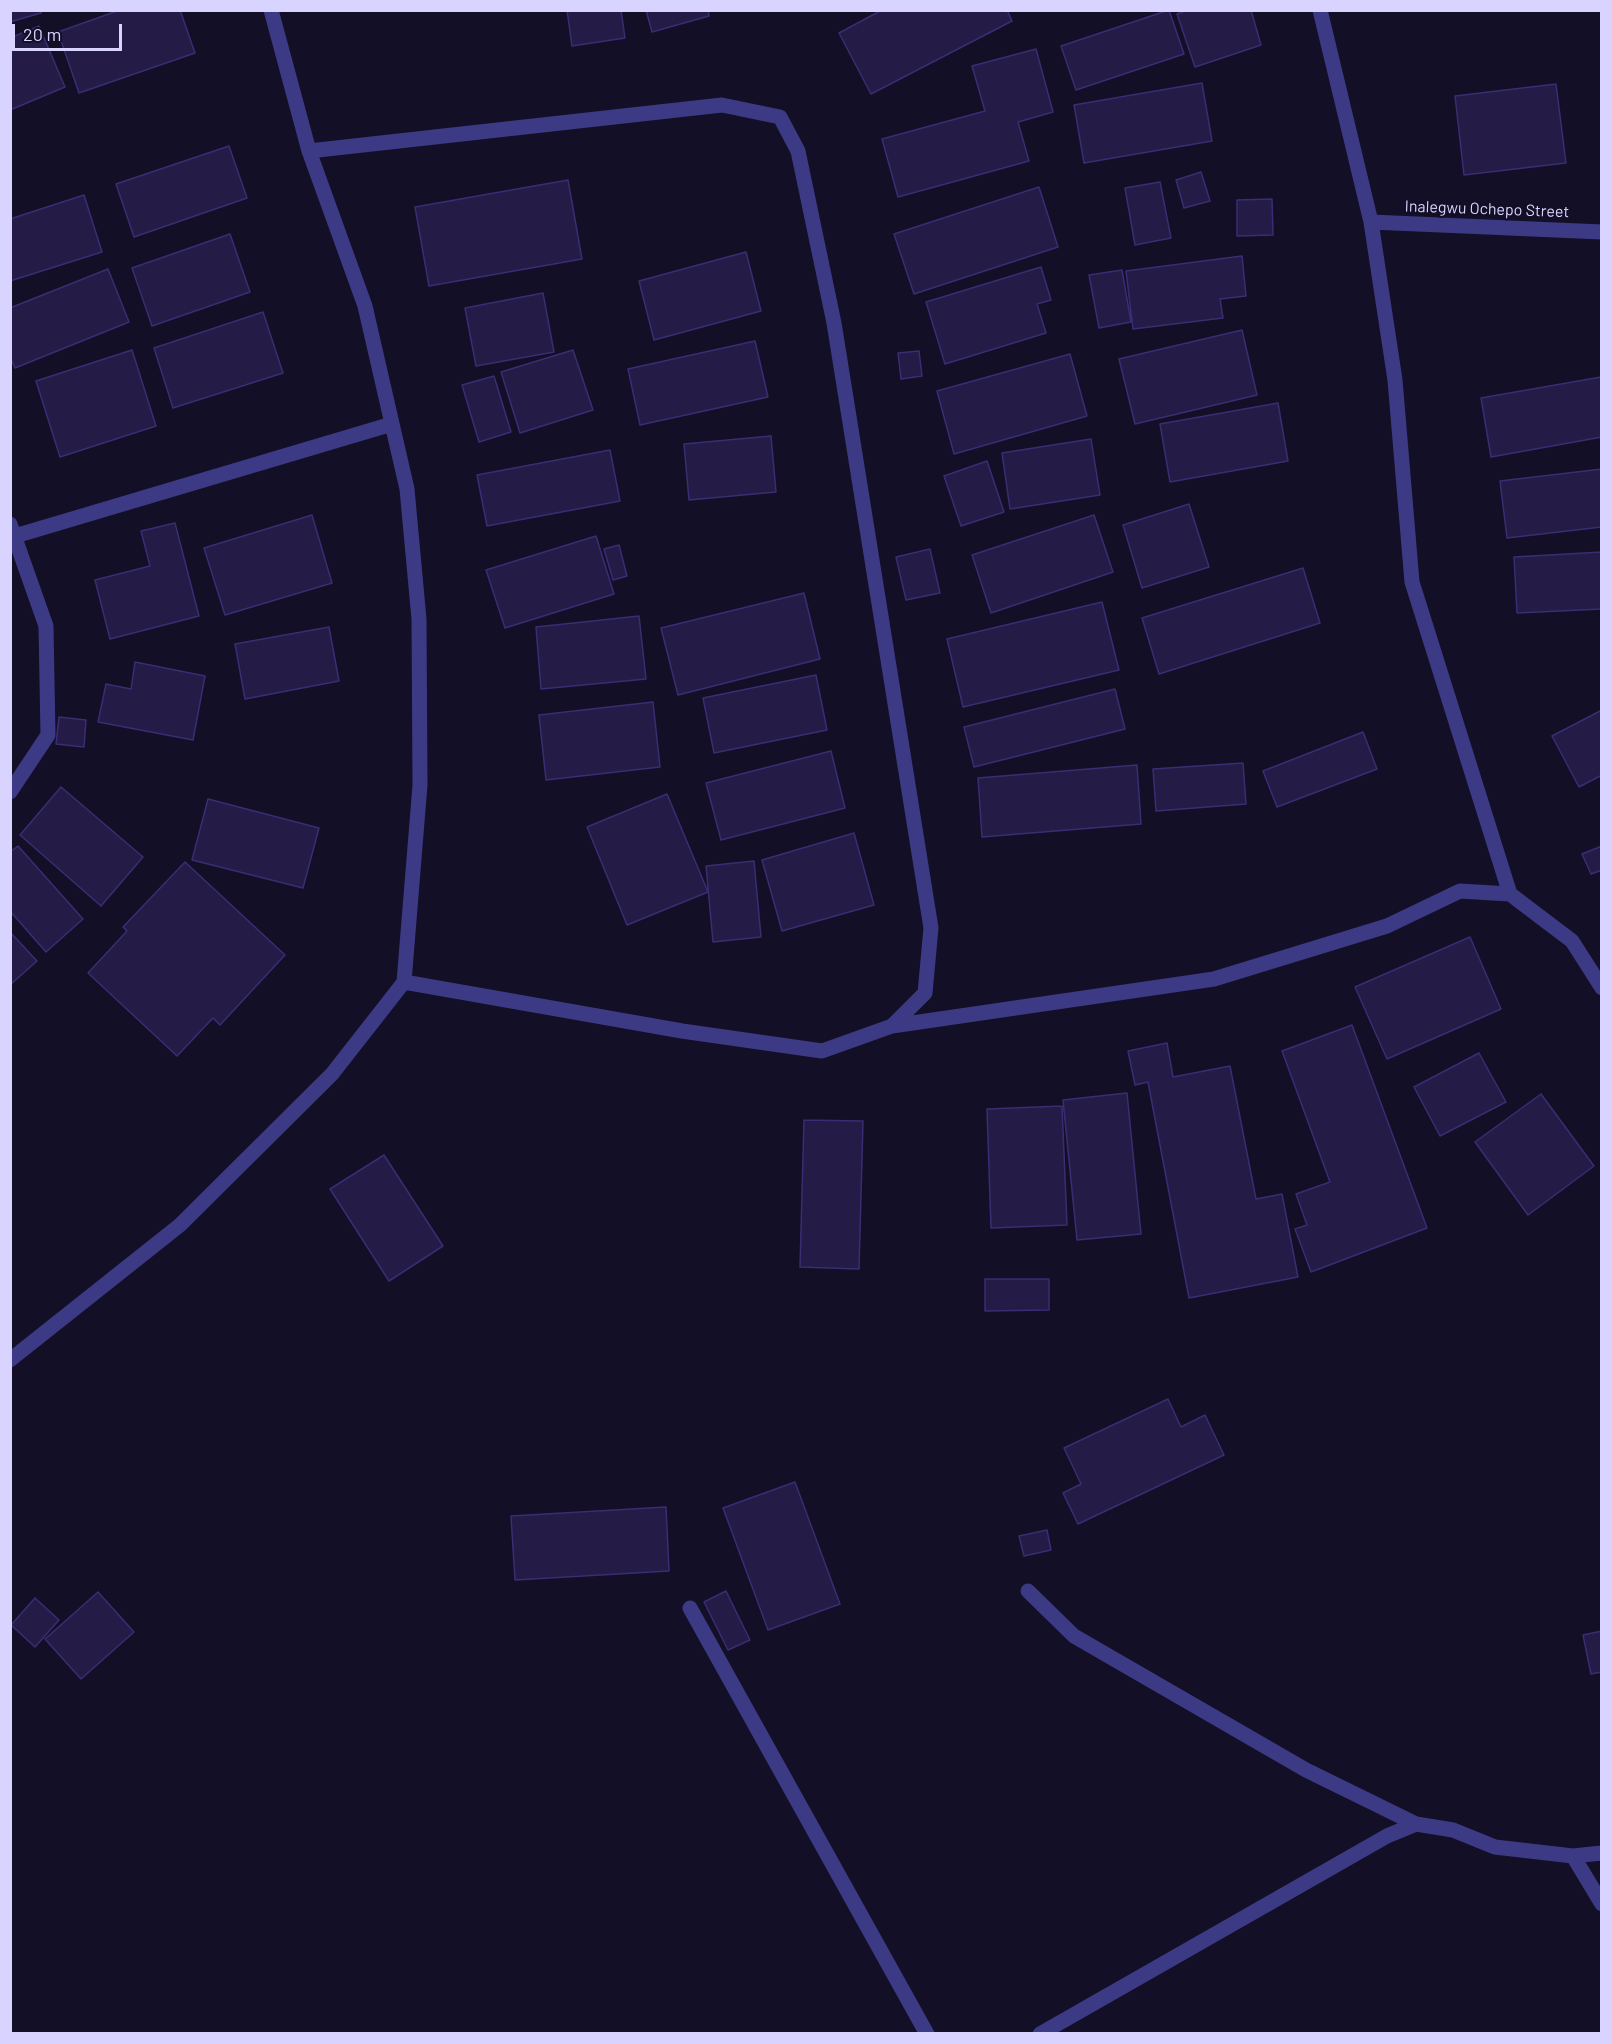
<!DOCTYPE html>
<html>
<head>
<meta charset="utf-8">
<style>
	body { margin:0 }
	#map { position:relative; width:1612px; height:2044px; overflow:hidden; background:#130f26; font-family:Barlow,sans-serif }
	canvas { display:block }
	.frame { position:absolute; inset:0; border:12px solid #d9d4ff; pointer-events:none }
	.scale { position:absolute; left:12px; top:24px; width:110px; height:27px; box-sizing:border-box; border:3px solid #d9d4ff; border-top:0; padding-left:8px; font-size:18px; line-height:21px; white-space:nowrap; color:#d9d4ff; -webkit-text-stroke:4px #130f26; paint-order:stroke }
</style>
</head>
<body>
<div id="map">
<canvas width="1612" height="2044"></canvas>
<div class="frame"></div>
<div class="scale">20 m</div>
</div>
<script>
const ctx = document.querySelector('canvas').getContext('2d');
ctx.lineJoin = 'round';
function fill(path, color) { ctx.fillStyle = color; ctx.fill(path, 'evenodd'); }
const toPath = rows => new Path2D(rows.map(r => 'M' + r).join(''));
function strokePath(path, color, width, dash) { ctx.strokeStyle = color; ctx.lineWidth = width; ctx.lineCap = dash ? 'butt' : 'round'; ctx.setLineDash(dash || []); ctx.stroke(path); }
function drawText(font, color, halo, rows, align = 'center') {
  ctx.font = font + ' Barlow,sans-serif'; ctx.lineWidth = 4.5; ctx.setLineDash([]); ctx.textBaseline = 'middle'; ctx.strokeStyle = halo; ctx.fillStyle = color; for (const [text, x, y, turn = 0] of rows) {
    ctx.save(); ctx.translate(x, y); ctx.rotate((+turn || 0) * Math.PI / 180); ctx.textAlign = isNaN(turn) ? turn : align; if (halo) ctx.strokeText(text, 0, 0); ctx.fillText(text, 0, 0); ctx.restore();
  }
}
const building = toPath([
	[10,10,40,10,41,13,10,22,10,10],
	[120,10,180,10,195,53,79,93,58,32,120,10],
	[567,10,621,10,625,38,572,46,567,10],
	[646,10,708,10,709,16,652,32,646,10],
	[882,10,1007,10,1012,21,871,94,839,33,882,10],
	[1169,10,1184,54,1076,90,1061,46,1169,10],
	[1188,10,1251,10,1261,45,1195,67,1177,14,1188,10],
	[39,26,65,87,10,110,10,38,39,26],
	[1036,49,1053,112,1018,122,1029,161,898,197,882,139,985,111,972,66,1036,49],
	[1202,83,1212,141,1084,163,1074,105,1202,83],
	[1556,84,1566,163,1464,175,1455,96,1556,84],
	[229,146,247,198,134,237,116,184,229,146],
	[1201,172,1210,201,1184,208,1176,180,1201,172],
	[568,180,582,259,429,286,415,207,568,180],
	[1160,182,1171,238,1135,245,1125,188,1160,182],
	[1039,187,1058,247,914,294,894,234,1039,187],
	[84,195,102,252,10,281,10,219,84,195],
	[1272,199,1273,235,1237,236,1237,200,1272,199],
	[230,234,250,292,152,326,132,268,230,234],
	[746,252,761,311,654,340,639,281,746,252],
	[1242,256,1246,296,1220,299,1223,318,1133,329,1126,271,1242,256],
	[1041,267,1051,300,1037,304,1046,333,945,364,926,302,1041,267],
	[108,269,129,322,15,368,10,357,10,308,108,269],
	[1122,270,1131,322,1099,328,1089,275,1122,270],
	[543,293,554,352,476,366,465,308,543,293],
	[263,312,283,373,173,408,154,348,263,312],
	[1242,330,1257,395,1135,424,1119,359,1242,330],
	[755,341,768,397,640,425,628,369,755,341],
	[132,350,156,426,60,457,36,381,132,350],
	[573,350,593,410,520,433,501,372,573,350],
	[919,351,922,376,901,379,898,353,919,351],
	[1070,354,1087,416,954,454,937,391,1070,354],
	[494,376,511,432,479,442,462,385,494,376],
	[1601,377,1602,437,1491,457,1481,398,1601,377],
	[1278,403,1288,461,1170,482,1160,424,1278,403],
	[771,436,776,492,689,500,684,444,771,436],
	[1091,439,1100,495,1010,509,1002,453,1091,439],
	[610,450,620,501,487,526,477,475,610,450],
	[987,461,1004,512,961,526,944,476,987,461],
	[1602,469,1602,527,1507,538,1500,481,1602,469],
	[1189,504,1209,567,1142,588,1123,525,1189,504],
	[312,515,332,583,225,615,204,548,312,515],
	[1094,515,1113,572,991,613,972,555,1094,515],
	[175,523,199,616,110,639,95,580,150,566,141,531,175,523],
	[596,536,614,594,505,628,486,570,596,536],
	[619,545,627,576,613,580,604,549,619,545],
	[930,549,940,593,906,600,896,557,930,549],
	[1602,552,1602,609,1517,613,1514,557,1602,552],
	[1303,568,1320,623,1159,674,1142,618,1303,568],
	[804,593,820,659,678,695,661,628,804,593],
	[1102,602,1119,670,963,707,947,639,1102,602],
	[639,616,646,679,541,689,536,627,639,616],
	[329,627,339,681,245,699,235,644,329,627],
	[135,662,205,676,193,740,98,722,106,684,131,689,135,662],
	[816,675,827,730,714,753,703,698,816,675],
	[1115,689,1125,729,974,767,964,727,1115,689],
	[653,702,660,767,546,780,539,715,653,702],
	[1602,710,1602,775,1579,787,1552,736,1602,710],
	[59,717,86,720,84,747,56,744,59,717],
	[1363,732,1377,769,1277,807,1263,771,1363,732],
	[831,751,845,808,721,840,706,783,831,751],
	[1243,763,1246,804,1156,811,1153,769,1243,763],
	[1137,765,1141,824,982,837,978,778,1137,765],
	[61,787,143,857,101,906,20,835,61,787],
	[667,794,708,892,627,925,587,827,667,794],
	[208,799,319,828,303,888,192,860,208,799],
	[854,833,874,905,782,931,762,860,854,833],
	[18,846,83,919,46,952,10,911,10,852,18,846],
	[1602,846,1602,870,1591,874,1582,854,1602,846],
	[754,861,761,937,713,942,706,866,754,861],
	[185,862,285,955,220,1025,213,1018,177,1056,88,973,127,931,123,927,185,862],
	[10,932,37,961,10,985,10,932],
	[1470,937,1501,1009,1387,1059,1355,987,1470,937],
	[1352,1025,1427,1228,1311,1272,1295,1229,1307,1225,1296,1194,1330,1182,1282,1051,1352,1025],
	[1167,1043,1173,1077,1230,1066,1256,1199,1282,1194,1298,1277,1189,1298,1148,1082,1135,1085,1128,1051,1167,1043],
	[1479,1053,1506,1102,1440,1136,1414,1087,1479,1053],
	[1127,1093,1141,1234,1077,1240,1063,1100,1127,1093],
	[1541,1094,1594,1166,1528,1215,1475,1142,1541,1094],
	[1062,1106,1067,1225,991,1228,987,1109,1062,1106],
	[804,1120,863,1121,859,1269,800,1267,804,1120],
	[384,1155,443,1246,389,1281,330,1189,384,1155],
	[985,1279,1049,1279,1049,1310,985,1311,985,1279],
	[1168,1399,1181,1427,1205,1415,1224,1455,1078,1524,1063,1493,1081,1484,1064,1448,1168,1399],
	[795,1482,840,1604,768,1630,723,1508,795,1482],
	[666,1507,669,1571,515,1580,511,1516,666,1507],
	[1047,1530,1051,1550,1024,1556,1019,1536,1047,1530],
	[726,1591,750,1640,728,1650,704,1602,726,1591],
	[98,1592,134,1632,81,1679,45,1639,98,1592],
	[35,1598,59,1620,35,1647,11,1625,35,1598],
	[1602,1631,1602,1672,1591,1674,1583,1635,1602,1631]
]);
const minor = toPath([
	[1320,10,1371,222,1395,380,1412,582,1510,894],
	[309,151,722,105,780,117,798,151,834,323,931,928,925,993,892,1026,822,1051,682,1031,404,982],
	[1371,222,1602,232],
	[10,524,46,626,48,735,10,792],
	[15,536,392,424],
	[892,1026,1214,979,1387,926,1460,891,1510,894,1572,941,1602,988],
	[10,1360,180,1225,332,1074,404,982,420,785,419,619,407,489,365,306,309,151,271,10],
	[1028,1591,1074,1636,1306,1770,1416,1824],
	[690,1608,927,2034],
	[1573,1856,1602,1904],
	[1040,2034,1387,1836,1416,1824,1453,1830,1495,1847,1573,1856,1602,1853]
]);
const streetNames = [
	["Inalegwu Ochepo Street",1487,209,2]
];
fill(building, '#241b47');
strokePath(building, '#3b2d73', 1.5);
strokePath(minor, '#3d3a85', 15);
drawText('16px', '#d9d4ff', '#130f26', streetNames);
</script>
</body>
</html>
